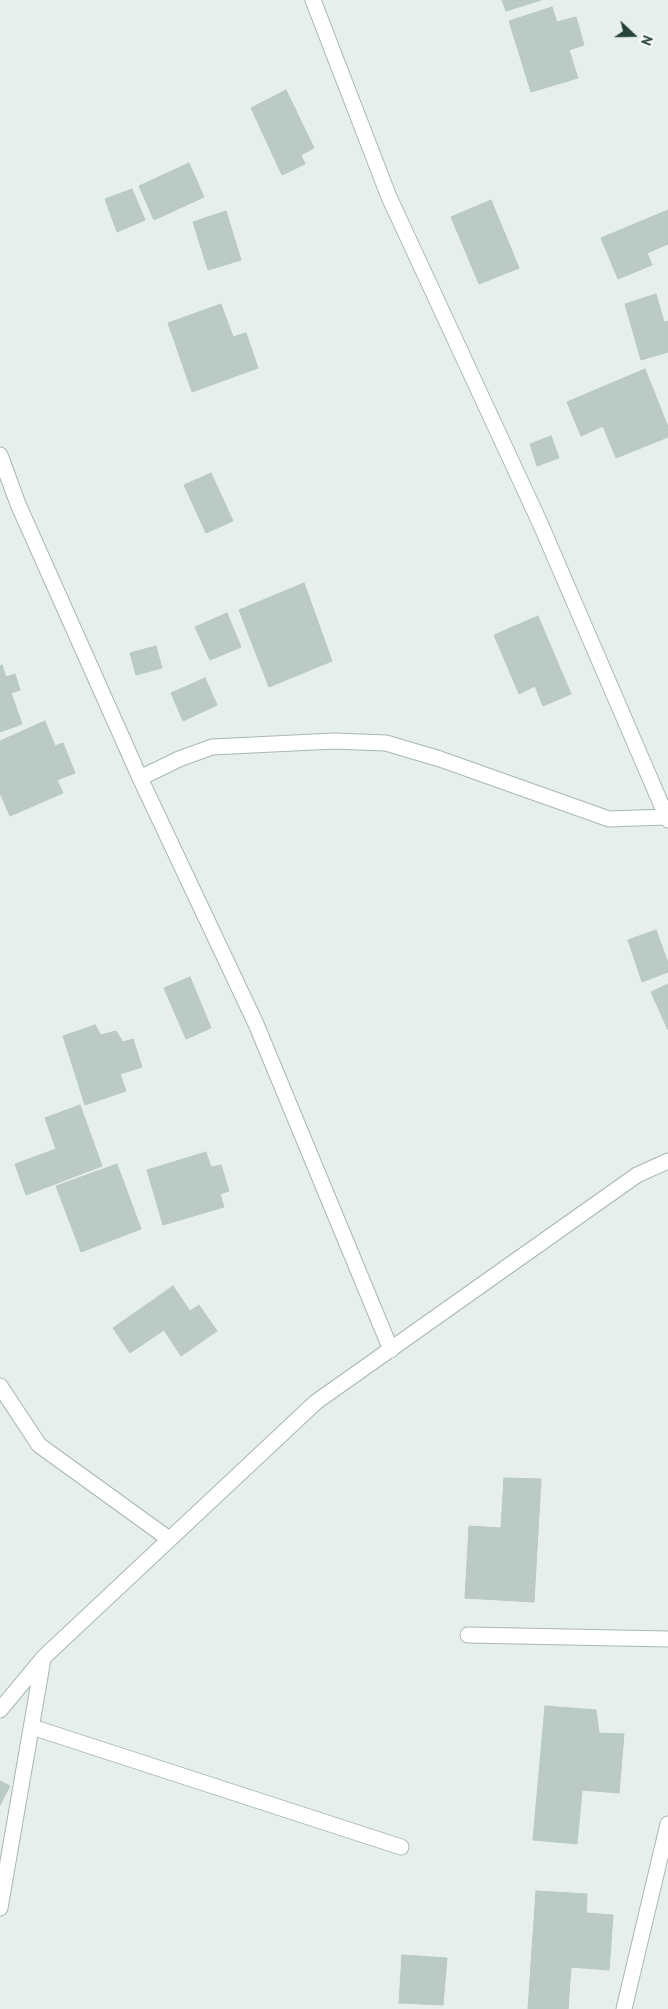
<!DOCTYPE html>
<html>
<head>
<meta charset="utf-8">
<style>
	body { margin:0 }
	#map { position:relative; width:668px; height:2009px; overflow:hidden; background:#e6efeb; font-family:"PT Sans",sans-serif }
	canvas { display:block }
	.north { position:absolute; left:608px; top:10px; width:50px; height:50px; -webkit-text-stroke:4px #f7fbf9; paint-order:stroke; rotate:111deg; font-size:14px; font-weight:700; line-height:20px; text-align:center; color:#24423a }
	.north::after { content:''; display:block; margin:auto; width:18px; height:22px; background:#24423a; clip-path:polygon(50% 0,100% 100%,50% 72%,0 100%) }
</style>
</head>
<body>
<div id="map">
<canvas width="668" height="2009"></canvas>
<div class="north">N</div>
</div>
<script>
const ctx = document.querySelector('canvas').getContext('2d');
ctx.lineJoin = 'round';
function fill(path, color) { ctx.fillStyle = color; ctx.fill(path, 'evenodd'); }
const toPath = rows => new Path2D(rows.map(r => 'M' + r).join(''));
function strokePath(path, color, width, dash) { ctx.strokeStyle = color; ctx.lineWidth = width; ctx.lineCap = dash ? 'butt' : 'round'; ctx.setLineDash(dash || []); ctx.stroke(path); }
const building = toPath([
	[502,0,541,0,506,11,502,0],
	[552,7,557,22,576,17,584,45,569,50,578,78,531,92,509,21,552,7],
	[286,90,314,148,301,155,305,164,282,175,251,108,286,90],
	[189,163,204,197,154,220,139,186,189,163],
	[132,189,145,220,117,232,105,199,132,189],
	[491,200,519,268,479,284,451,217,491,200],
	[668,210,668,244,647,253,652,265,618,279,601,238,668,210],
	[226,211,241,260,208,270,193,222,226,211],
	[656,294,664,322,668,321,668,352,641,360,625,304,656,294],
	[221,304,233,337,246,333,258,368,192,392,168,323,221,304],
	[645,369,668,427,668,437,616,458,603,426,581,436,567,402,645,369],
	[551,436,559,458,537,466,530,444,551,436],
	[211,473,233,521,206,533,184,485,211,473],
	[304,583,332,661,269,687,239,610,304,583],
	[227,613,241,647,210,660,195,627,227,613],
	[538,616,571,694,543,706,535,686,519,694,494,635,538,616],
	[156,646,162,668,136,675,130,653,156,646],
	[2,665,6,677,15,674,20,690,11,693,22,724,0,732,0,666,2,665],
	[205,678,217,705,183,721,171,693,205,678],
	[45,721,55,746,63,743,75,773,57,780,63,793,10,816,0,793,0,741,45,721],
	[656,930,668,963,668,972,642,982,628,940,656,930],
	[190,977,211,1028,186,1039,164,988,190,977],
	[668,984,668,1030,651,992,668,984],
	[95,1025,101,1035,116,1031,123,1042,133,1039,142,1067,120,1074,126,1091,85,1105,63,1036,95,1025],
	[80,1105,102,1166,26,1195,15,1164,56,1149,45,1118,80,1105],
	[206,1152,211,1167,221,1165,229,1191,220,1194,224,1207,163,1225,147,1170,206,1152],
	[117,1164,141,1229,81,1252,56,1186,117,1164],
	[173,1286,190,1311,199,1305,217,1331,181,1356,164,1330,130,1353,113,1328,173,1286],
	[504,1478,541,1479,534,1602,465,1598,469,1526,501,1528,504,1478],
	[545,1706,596,1710,599,1733,624,1734,619,1793,582,1790,577,1844,533,1840,545,1706],
	[0,1781,10,1786,0,1805,0,1781],
	[536,1891,587,1894,586,1913,613,1915,609,1970,571,1967,568,2009,528,2009,536,1891],
	[402,1955,447,1958,443,2005,399,2003,402,1955]
]);
const street = toPath([
	[313,0,389,197,540,523,668,820],
	[0,455,18,504,140,778,256,1024,391,1350],
	[140,778,179,759,212,747,334,741,386,743,440,759,609,819,667,817],
	[0,1386,39,1445,169,1539],
	[468,1635,668,1639],
	[0,1710,44,1657,316,1402,637,1175,668,1161],
	[32,1727,401,1847],
	[0,1908,43,1659],
	[624,2009,668,1824]
]);
fill(building, '#bbcac4');
strokePath(building, '#b8c9c2', 1);
strokePath(street, '#a8b8b2', 17);
strokePath(street, '#fff', 15);
</script>
</body>
</html>
